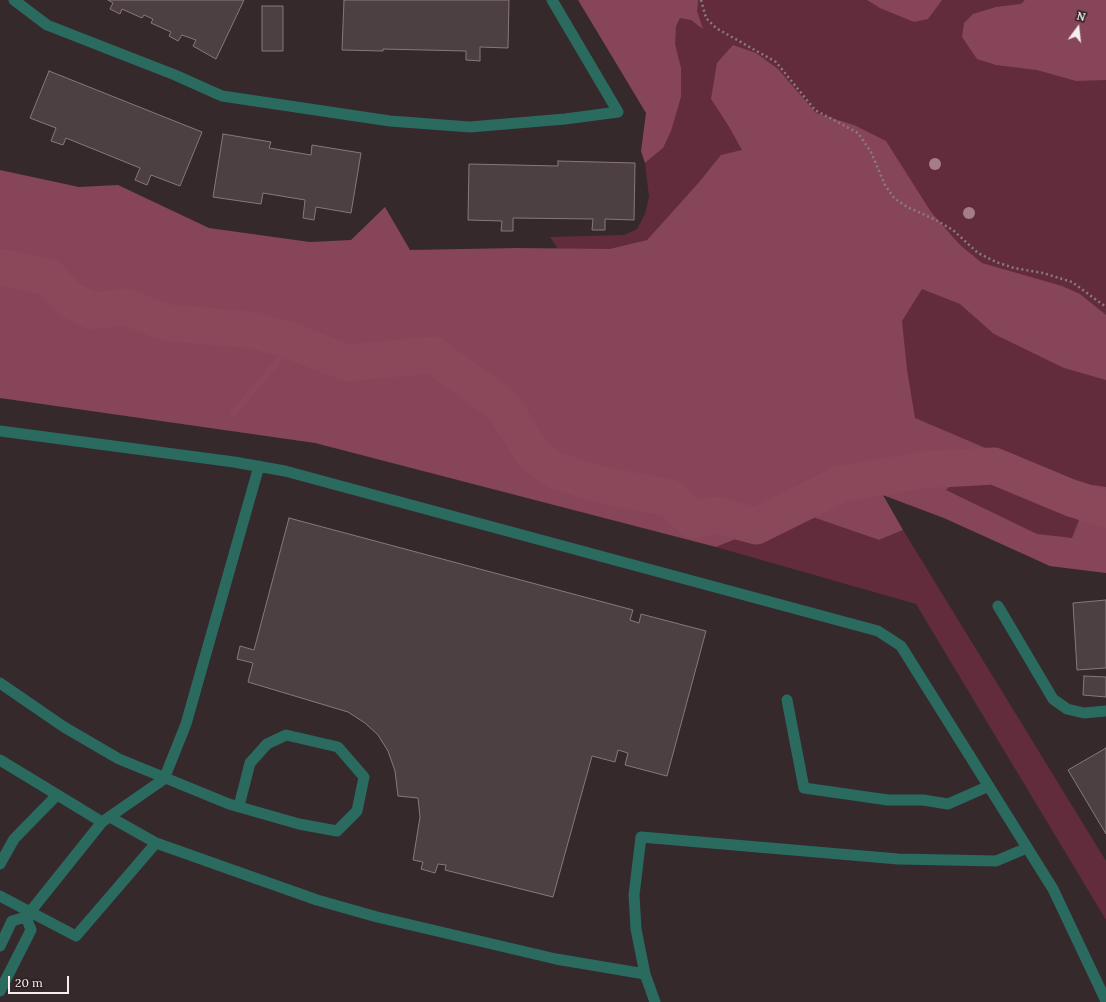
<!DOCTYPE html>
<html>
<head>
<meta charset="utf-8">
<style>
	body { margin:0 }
	#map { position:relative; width:1106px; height:1002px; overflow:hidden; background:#35292c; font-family:Lora,serif }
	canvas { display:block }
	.north { position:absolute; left:1058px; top:8px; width:40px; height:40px; -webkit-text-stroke:3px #2b2022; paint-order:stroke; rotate:15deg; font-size:11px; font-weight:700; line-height:16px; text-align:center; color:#f5edef }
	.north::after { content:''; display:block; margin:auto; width:14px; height:18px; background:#f5edef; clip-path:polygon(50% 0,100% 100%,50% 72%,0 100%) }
	.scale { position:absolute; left:8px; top:976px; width:61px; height:18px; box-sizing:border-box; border:2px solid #f5edef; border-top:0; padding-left:5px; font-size:12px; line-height:14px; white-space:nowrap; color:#f5edef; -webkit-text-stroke:3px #2b2022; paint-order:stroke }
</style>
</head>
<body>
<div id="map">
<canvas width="1106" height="1002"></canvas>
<div class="north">N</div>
<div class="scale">20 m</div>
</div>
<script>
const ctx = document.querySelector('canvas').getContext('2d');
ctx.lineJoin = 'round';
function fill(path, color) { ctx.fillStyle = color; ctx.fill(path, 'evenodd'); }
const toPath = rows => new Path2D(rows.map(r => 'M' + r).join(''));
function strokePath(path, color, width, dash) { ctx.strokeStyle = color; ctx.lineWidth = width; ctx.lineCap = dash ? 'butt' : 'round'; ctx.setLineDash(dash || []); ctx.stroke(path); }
const green = toPath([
	[596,0,1077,0,1106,2,1106,573,1050,566,944,518,882,495,700,181,647,240,609,249,558,249,550,237,624,235,637,229,645,214,649,197,645,163,663,148],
	[801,513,879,540,903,530,1106,861,1106,920,916,604,716,547]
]);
const forest = toPath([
	[578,0,698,0,697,11,703,29,691,20,680,18,676,26,675,44,681,68,681,97,671,131,663,148,645,163,641,151,646,113],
	[867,0,942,0,928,19,914,22,880,8],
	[1025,0,1106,0,1106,80,1076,81,1037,70,996,65,977,59,962,37,964,23,973,14,996,7,1021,4],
	[733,45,756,53,778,69,816,113,854,125,886,141,931,212,960,245,982,263,1062,286,1080,294,1106,315,1106,380,1064,368,994,334,960,304,922,289,902,321,907,370,915,418,1002,455,961,475,946,490,1037,534,1072,538,1093,485,1106,487,1106,573,1050,566,944,518,883,495,903,530,879,540,801,513,716,547,315,443,0,398,0,170,79,187,118,185,209,228,310,242,351,240,385,207,410,250,517,248,609,249,647,240,700,181,721,155,742,150,728,125,711,99,717,63]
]);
const stream = toPath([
	[233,414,294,342]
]);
const river = toPath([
	[0,267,48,277,70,300,93,311,127,307,167,323,254,330,294,342,347,363,433,355,502,405,534,455,555,470,597,484,670,498,693,520,716,515,756,526,841,484,922,470,994,466,1071,498,1106,509]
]);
const building = toPath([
	[108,0,244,0,216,59,193,46,196,40,182,35,178,41,169,36,171,32,151,23,153,19,144,15,142,18,122,9,120,14,110,9,113,3,108,0],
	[344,0,509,0,508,48,480,47,480,61,466,60,466,51,383,49,383,51,342,50,344,0],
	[262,6,283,6,283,51,262,51,262,6],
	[49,71,202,132,180,186,151,175,147,185,135,180,140,168,66,138,63,145,51,141,56,128,30,118,49,71],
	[223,134,271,142,269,148,311,155,312,145,361,153,351,213,316,207,314,220,303,218,305,200,263,193,261,204,213,197,223,134],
	[558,161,635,163,634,220,605,219,605,230,592,230,593,219,513,218,513,231,501,231,502,221,468,220,469,164,558,166,558,161],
	[289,518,633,610,630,620,639,623,641,614,706,631,667,776,625,765,628,753,618,750,615,762,592,756,553,897,445,870,446,865,438,864,435,873,421,869,423,862,413,860,420,817,418,798,398,796,395,771,388,751,378,735,365,723,348,712,248,682,253,663,237,659,240,646,254,650,289,518],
	[1106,600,1106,668,1077,670,1073,603,1106,600],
	[1084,676,1106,677,1106,697,1083,695,1084,676],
	[1106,748,1106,834,1068,770,1106,748]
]);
const path = toPath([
	[701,0,706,18,716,28,776,62,815,110,858,133,871,152,885,185,894,198,907,207,934,219,953,230,978,253,996,262,1014,268,1043,273,1072,282,1106,307]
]);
const service = toPath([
	[14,0,47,25,175,75,222,96,390,121,470,127,565,119,618,112,552,0],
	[0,431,234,462,285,471,878,631,901,646,1053,889,1106,1001],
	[998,606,1053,699,1067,709,1084,713,1106,711],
	[0,683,64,727,119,759,229,804,299,824,337,831,357,811,364,777,338,747,286,735,267,744,250,763,239,806],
	[787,700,804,788,888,800,923,800,948,804,989,786],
	[0,760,102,822],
	[110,817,156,843],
	[0,864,14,839,57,795],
	[0,896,76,936,156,843,317,900,377,917,556,959,645,974],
	[0,946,12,921,26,917,102,822,164,779,186,724,259,466],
	[0,991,31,930,26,917],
	[655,1002,645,974,636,929,634,895,641,837,898,859,996,861,1027,848]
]);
const trees = [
	[935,164],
	[969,213]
];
fill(green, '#632c3d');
fill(forest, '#864558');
strokePath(stream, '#8a485b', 6);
strokePath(river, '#8a485b', 37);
fill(building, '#4d4043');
strokePath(building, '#87787c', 1);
strokePath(path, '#877c7f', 2.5, [2, 3]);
strokePath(service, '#2a6a5f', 11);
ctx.fillStyle = '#a47d87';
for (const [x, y] of trees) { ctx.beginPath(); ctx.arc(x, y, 6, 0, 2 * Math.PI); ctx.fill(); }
</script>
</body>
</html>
